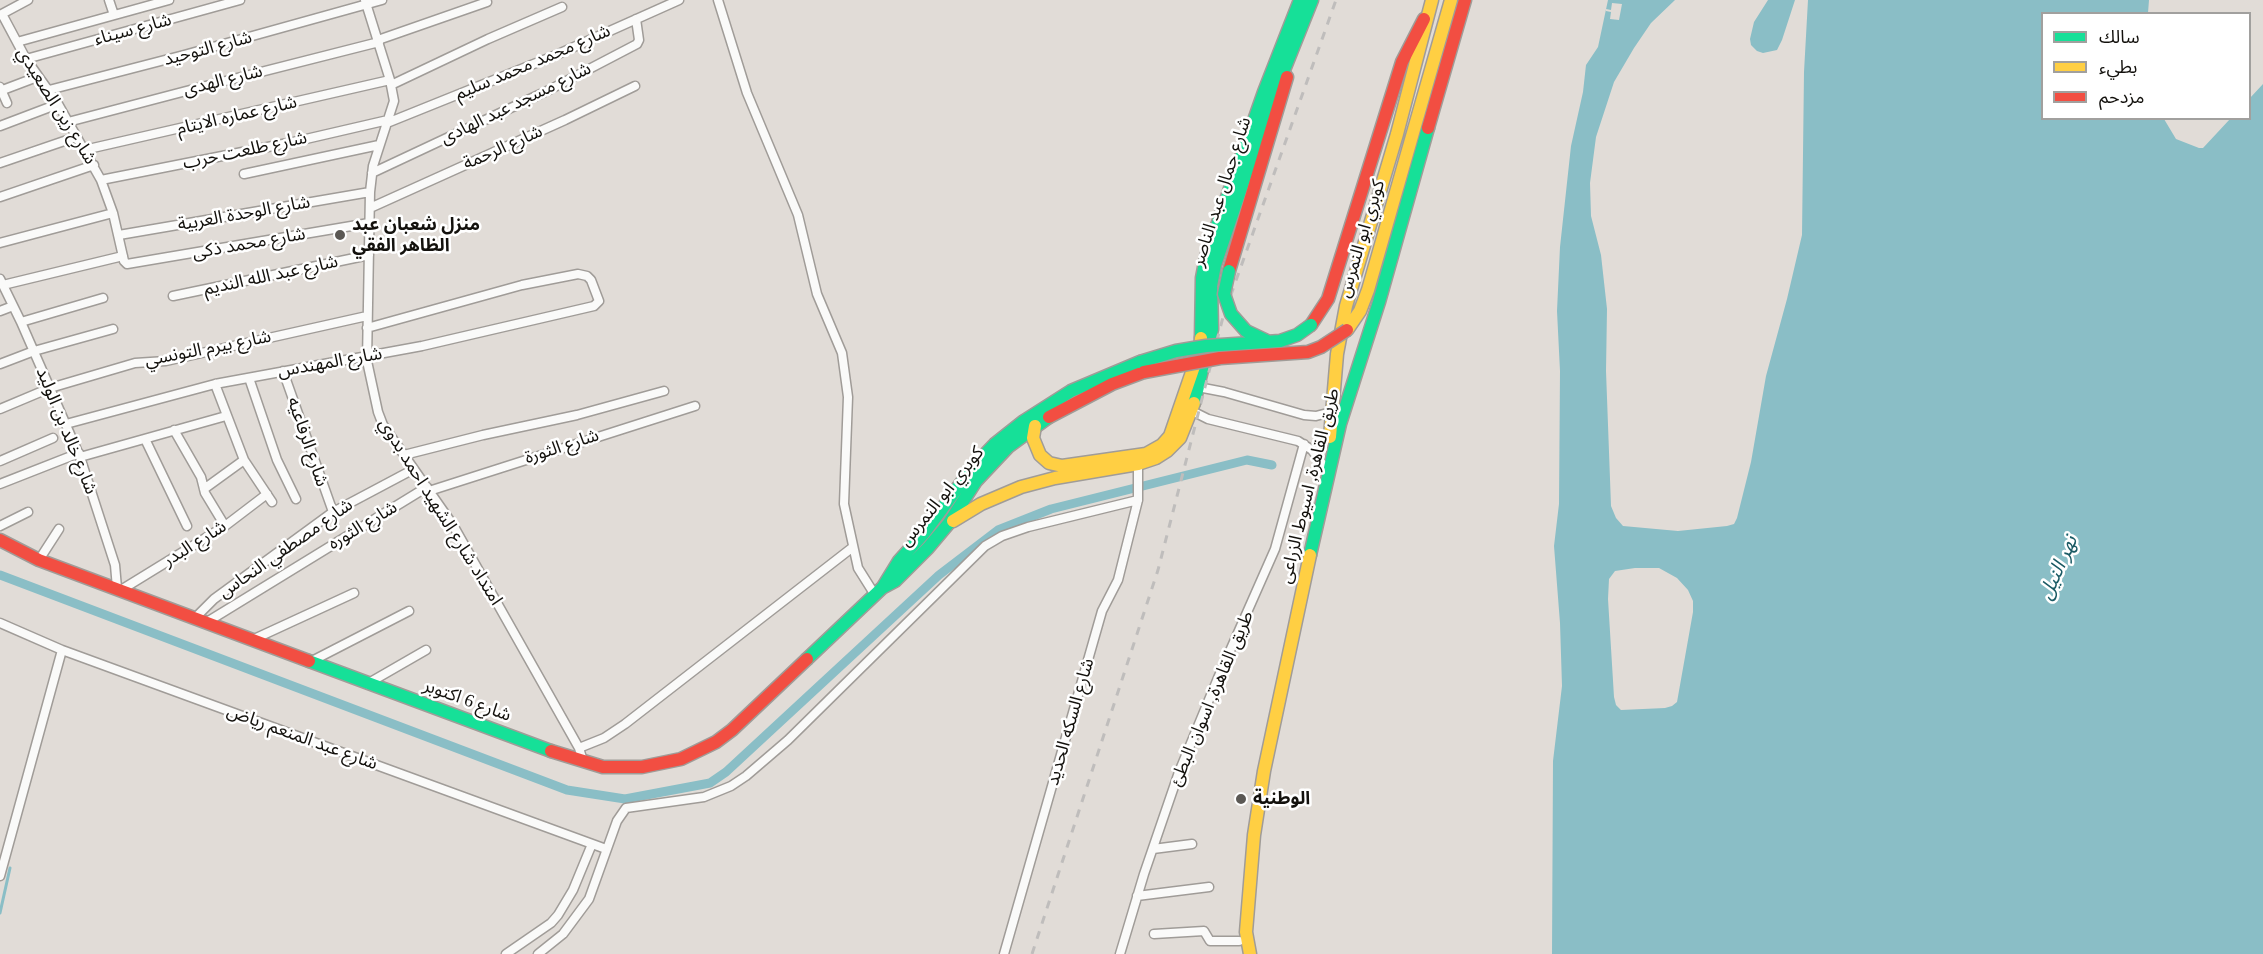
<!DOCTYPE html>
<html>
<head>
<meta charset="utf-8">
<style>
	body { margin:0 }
	#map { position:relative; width:2263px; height:954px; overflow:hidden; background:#e1dcd7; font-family:"Times New Roman","Noto Sans Arabic",serif }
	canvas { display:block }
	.legend { position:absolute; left:2041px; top:12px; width:210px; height:108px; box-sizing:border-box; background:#fff; border:2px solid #a1a09e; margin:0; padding:8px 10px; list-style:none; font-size:18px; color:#13110d }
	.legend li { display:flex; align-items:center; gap:12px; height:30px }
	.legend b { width:30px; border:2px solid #a1a09e }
</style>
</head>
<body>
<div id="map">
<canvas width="2263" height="954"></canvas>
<ul class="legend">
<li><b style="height:8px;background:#16e098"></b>سالك</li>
<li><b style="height:8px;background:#ffcf43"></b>بطيء</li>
<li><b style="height:8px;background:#f24e42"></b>مزدحم</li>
</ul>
</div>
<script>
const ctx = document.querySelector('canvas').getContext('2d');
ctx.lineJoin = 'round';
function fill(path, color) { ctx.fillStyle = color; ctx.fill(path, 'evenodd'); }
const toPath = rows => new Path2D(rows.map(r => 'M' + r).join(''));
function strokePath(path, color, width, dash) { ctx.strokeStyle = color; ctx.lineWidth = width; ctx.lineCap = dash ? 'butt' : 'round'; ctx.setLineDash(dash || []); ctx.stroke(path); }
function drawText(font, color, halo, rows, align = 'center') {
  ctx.font = font + ' "Times New Roman","Noto Sans Arabic",serif'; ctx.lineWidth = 5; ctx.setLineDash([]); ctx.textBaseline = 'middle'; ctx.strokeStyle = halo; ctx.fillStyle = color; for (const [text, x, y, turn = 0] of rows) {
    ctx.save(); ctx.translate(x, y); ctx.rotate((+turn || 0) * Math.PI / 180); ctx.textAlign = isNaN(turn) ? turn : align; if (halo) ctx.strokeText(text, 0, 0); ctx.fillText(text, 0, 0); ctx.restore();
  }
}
const water = toPath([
	[1608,0,1675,0,1651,23,1634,48,1614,82,1596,137,1590,183,1591,216,1601,255,1607,309,1606,371,1611,506,1616,518,1623,526,1678,531,1727,526,1734,524,1737,518,1751,462,1766,376,1787,299,1802,235,1804,72,1808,0,2149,0,2148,13,2042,14,2042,118,2164,119,2176,139,2199,148,2203,148,2230,119,2250,118,2250,98,2263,84,2263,954,1552,954,1553,761,1562,686,1560,623,1554,546,1559,504,1560,371,1557,311,1560,247,1571,146,1583,92,1586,65,1598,47],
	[1635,568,1659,568,1677,578,1688,590,1693,601,1693,612,1677,702,1672,706,1665,708,1621,710,1616,705,1614,697,1608,599,1609,579,1615,571],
	[1768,0,1795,0,1782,40,1777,50,1763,53,1757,51,1751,45,1750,39,1754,22]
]);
const pier = toPath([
	[1612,3,1622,4,1619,20,1610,19,1611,12,1606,11,1606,9,1611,10]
]);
const stream = toPath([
	[0,913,10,868]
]);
const canal = toPath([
	[0,575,567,790,625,799,710,783,726,772,939,575,998,530,1051,509,1247,460,1272,465]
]);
const street = toPath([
	[109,0,114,15],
	[365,0,390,80,394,101,373,166,370,192,367,361,378,412,383,425,453,525,579,748,583,761],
	[718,0,747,93,798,215,817,294,842,353,848,397,844,504,858,568,875,595],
	[2,14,26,59,58,104,101,180,113,213,124,261,127,264,369,223],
	[0,15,28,0],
	[378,40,487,2],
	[17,42,169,0],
	[26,59,240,0],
	[391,85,488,39,562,7],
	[0,87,7,103],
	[49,90,184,55,382,0],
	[0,91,37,77],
	[68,122,190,90,379,42],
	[387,123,556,55,679,0],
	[0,126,58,104],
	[84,150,390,80],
	[0,163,76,137],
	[372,173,549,90,637,44,639,40,636,19],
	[244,174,379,145],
	[101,180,293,142,388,120],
	[0,197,94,165],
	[370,208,565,120,635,86],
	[119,235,370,192],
	[0,243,113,213],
	[0,279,21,322,80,457,115,565,117,588],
	[3,285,123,256],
	[173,296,369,255],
	[0,311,13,306],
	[21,322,103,298],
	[0,364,34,351,113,329],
	[283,371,333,512],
	[249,378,277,460,296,499],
	[215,384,244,460,272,502],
	[1198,387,1224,392,1304,415,1316,416,1331,412],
	[0,409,50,388,135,363,166,361,367,316],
	[1192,411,1208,419,1298,441,1312,450,1324,466],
	[66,424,215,384,422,346,594,306,599,301,591,280,587,276,578,274,522,285,367,328],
	[174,430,201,477,205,493,225,526],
	[145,439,187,526],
	[404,455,483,435,577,415,664,391],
	[80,457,226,416],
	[0,461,53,438],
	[0,484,79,453],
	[204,489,244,460],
	[429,491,695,406],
	[0,526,28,512],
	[39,560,59,529],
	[121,590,225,526,267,494],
	[195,618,214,599,333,512,414,469],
	[207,622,427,487],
	[0,623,62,650,606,849],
	[252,640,354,593],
	[310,662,409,611],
	[367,684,426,650],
	[579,748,604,738,625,724,853,547],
	[1153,849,1192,844],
	[0,876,62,650],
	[1137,896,1209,887],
	[1154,934,1204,931,1210,941,1239,941],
	[506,954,551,923,558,915,573,890,592,844],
	[538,954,563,934,589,899,617,821,626,808,704,797,731,786,746,776,788,740,985,546,1002,536,1028,527,1138,500],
	[1004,954,1102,611,1118,580,1138,500,1138,464],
	[1120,954,1144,874,1179,772,1218,678,1275,549,1304,444]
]);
const fast = toPath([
	[1201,338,1202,278,1206,257,1264,92,1300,0],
	[1194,403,1212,329,1211,286,1215,265,1264,120,1312,0],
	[1310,555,1340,424,1379,302,1428,128],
	[883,587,899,561,924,533,973,467,995,444,1024,421,1071,391,1140,362],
	[807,659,882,588,895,581,928,548,949,523,976,481,1008,447,1049,417],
	[309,661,551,751]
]);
const slow = toPath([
	[1347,330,1360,311,1368,290,1451,0],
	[1035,426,1033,438,1040,455,1049,463,1062,466,1146,454,1162,445,1170,436,1200,349,1201,338],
	[1330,437,1337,354,1346,306,1397,134,1432,0],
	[953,521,981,504,1021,487,1055,478,1138,464,1156,458,1167,451,1180,438,1194,403],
	[1250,954,1246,932,1254,835,1264,771,1310,555]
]);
const jam = toPath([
	[1428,128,1465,0],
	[1229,271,1287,77],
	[1311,325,1328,299,1402,62,1424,19],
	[1049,417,1112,384,1144,372],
	[0,540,39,560,309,661],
	[551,751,603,767,642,767,681,759,716,742,732,730,807,659]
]);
const rail = toPath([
	[1032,954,1158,570,1223,317,1336,0]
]);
const fastBridge = toPath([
	[1229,271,1224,294,1231,314,1246,331,1267,341],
	[1140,362,1176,351,1206,346,1280,341,1297,335,1311,325]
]);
const jamBridge = toPath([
	[1144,372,1220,358,1308,352,1321,347,1347,330]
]);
const markers = [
	[340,235,6,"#5b5854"],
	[1241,799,6,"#5b5854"]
];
const streetNames = [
	["شارع سيناء",133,30,-15],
	["شارع التوحيد",208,49,-15],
	["شارع محمد محمد سليم",533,63,-23],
	["شارع الهدى",223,81,-14],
	["شارع مسجد عبد الهادى",516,104,-26],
	["شارع زين الصعيدي",56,106,58],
	["شارع عماره الايتام",237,116,-13],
	["شارع الرحمة",503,148,-24],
	["شارع طلعت حرب",245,151,-12],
	["شارع جمال عبد الناصر",1222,192,-72],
	["شارع الوحدة العربية",244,214,-10],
	["كوبري ابو النمرس",1362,239,-73],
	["شارع محمد ذكى",249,244,-10],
	["شارع عبد الله النديم",271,276,-12],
	["شارع بيرم التونسي",208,349,-11],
	["شارع المهندس",330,363,-10],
	["شارع خالد بن الوليد",66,431,68],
	["شارع الرفاعيه",307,442,71],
	["شارع الثورة",562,447,-18],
	["طريق القاهرة, اسيوط الزراعى",1310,486,-76],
	["كوبري ابو النمرس",942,497,-51],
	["امتداد شارع الشهيد احمد بدوي",440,512,58],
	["شارع الثوره",363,526,-31],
	["شارع البدر",195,544,-32],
	["شارع مصطفي النحاس",286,549,-35],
	["طريق القاهرة, اسوان البطئ",1212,699,-67],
	["شارع 6 اكتوبر",467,701,20],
	["شارع السكه الحديد",1071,722,-74],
	["شارع عبد المنعم رياض",302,738,20]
];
const poiNames = [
	["منزل شعبان عبد",352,225],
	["الظاهر الفقي",352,246],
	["الوطنية",1253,799]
];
const waterNames = [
	["نهر النيل",2059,568,-66]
];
fill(water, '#8abec6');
fill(pier, '#e1dcd7');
strokePath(stream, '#8abec6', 3);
strokePath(canal, '#8abec6', 9);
strokePath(street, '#a09c98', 11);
strokePath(fast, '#a09c98', 15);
strokePath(slow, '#a09c98', 15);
strokePath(jam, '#a09c98', 15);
strokePath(street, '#fafaf9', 8);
strokePath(fast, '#16e098', 12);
strokePath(slow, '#ffcf43', 12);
strokePath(jam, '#f24e42', 12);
strokePath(rail, '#bfbdbc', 3, [8, 8]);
strokePath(fastBridge, '#a09c98', 15, []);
strokePath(jamBridge, '#a09c98', 15, []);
strokePath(fastBridge, '#16e098', 12);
strokePath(jamBridge, '#f24e42', 12);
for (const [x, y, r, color] of markers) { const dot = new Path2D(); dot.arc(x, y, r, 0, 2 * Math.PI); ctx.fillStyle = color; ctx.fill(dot); strokePath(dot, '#fff', 2); }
drawText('18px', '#13110d', '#fff', streetNames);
drawText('bold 18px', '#13110d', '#fff', poiNames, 'left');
drawText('italic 20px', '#1a5a64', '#fff', waterNames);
</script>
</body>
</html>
